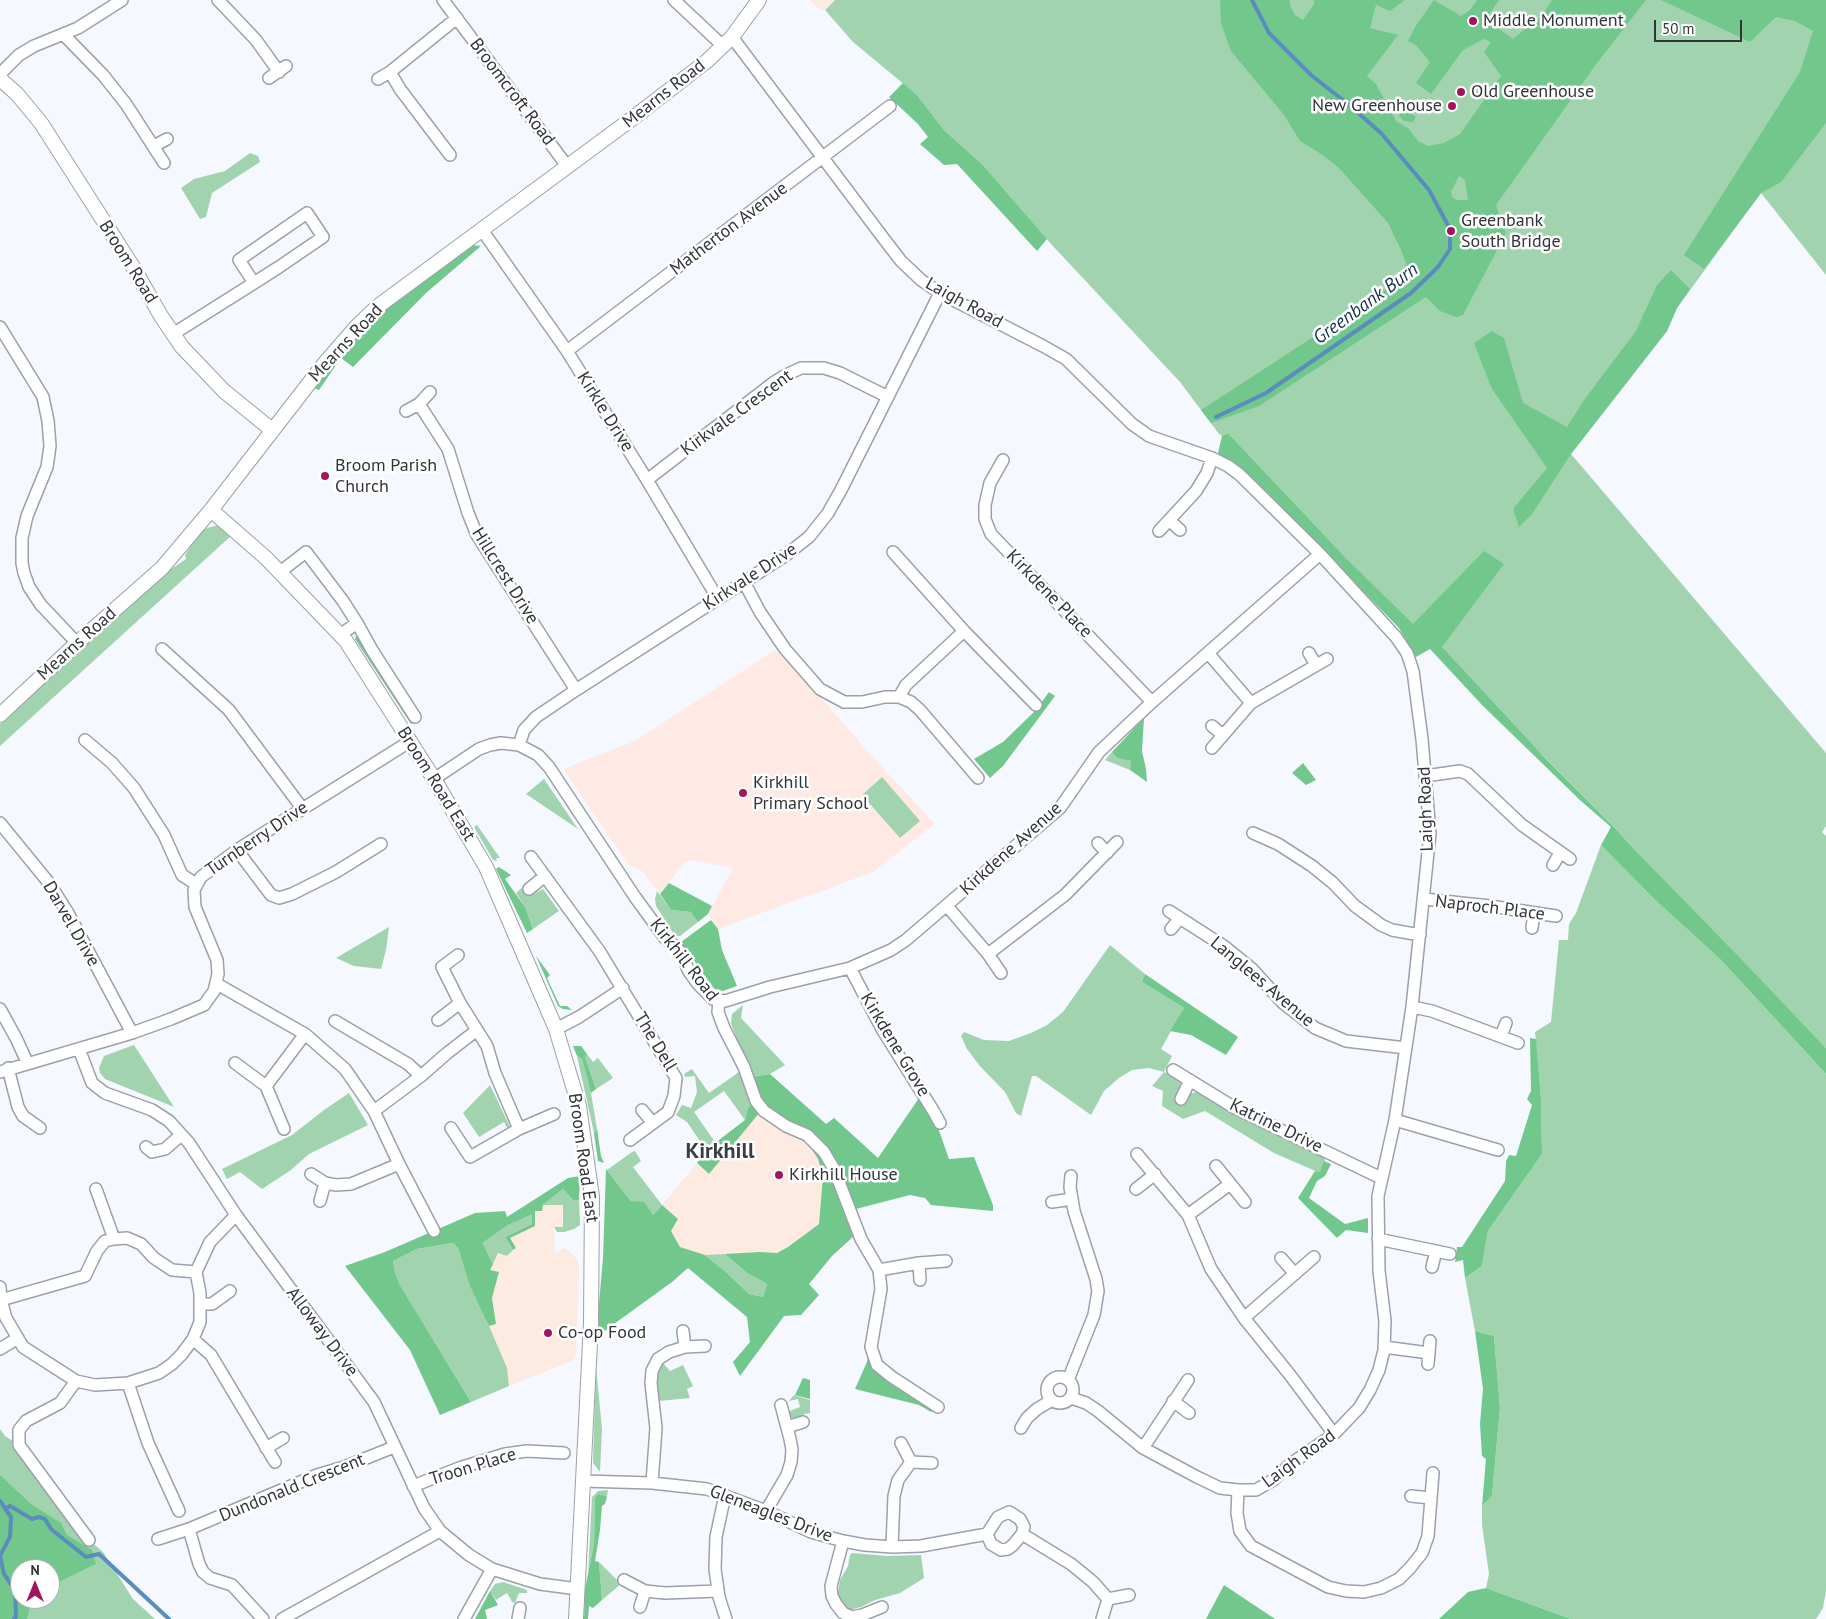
<!DOCTYPE html>
<html>
<head>
<meta charset="utf-8">
<style>
	body { margin:0 }
	#map { position:relative; width:1826px; height:1619px; overflow:hidden; background:#f5f8fe; font-family:"PT Sans",sans-serif }
	canvas { display:block }
	.north { position:absolute; left:10px; top:1559px; width:50px; height:50px; box-sizing:border-box; background:#fff; border:1px solid #adaeaf; border-radius:50%; rotate:0deg; font-size:14px; font-weight:700; line-height:20px; text-align:center; color:#323538 }
	.north::after { content:''; display:block; margin:auto; width:18px; height:22px; background:#a2155d; clip-path:polygon(50% 0,100% 100%,50% 72%,0 100%) }
	.scale { position:absolute; left:1654px; top:20px; width:88px; height:22px; box-sizing:border-box; border:2px solid #323538; border-top:0; padding-left:6px; font-size:15px; line-height:18px; white-space:nowrap; color:#323538; -webkit-text-stroke:4px #fff; paint-order:stroke }
</style>
</head>
<body>
<div id="map">
<canvas width="1826" height="1619"></canvas>
<div class="north">N</div>
<div class="scale">50 m</div>
</div>
<script>
const ctx = document.querySelector('canvas').getContext('2d');
ctx.lineJoin = 'round';
function fill(path, color) { ctx.fillStyle = color; ctx.fill(path, 'evenodd'); }
const toPath = rows => new Path2D(rows.map(r => 'M' + r).join(''));
function strokePath(path, color, width, dash) { ctx.strokeStyle = color; ctx.lineWidth = width; ctx.lineCap = dash ? 'butt' : 'round'; ctx.setLineDash(dash || []); ctx.stroke(path); }
function drawText(font, color, halo, rows, align = 'center') {
  ctx.font = font + ' "PT Sans",sans-serif'; ctx.lineWidth = 5; ctx.setLineDash([]); ctx.textBaseline = 'middle'; ctx.strokeStyle = halo; ctx.fillStyle = color; for (const [text, x, y, turn = 0] of rows) {
    ctx.save(); ctx.translate(x, y); ctx.rotate((+turn || 0) * Math.PI / 180); ctx.textAlign = isNaN(turn) ? turn : align; if (halo) ctx.strokeText(text, 0, 0); ctx.fillText(text, 0, 0); ctx.restore();
  }
}
const commercial = toPath([
	[809,0,835,0,822,11],
	[760,1111,809,1145,818,1159,823,1176,819,1224,788,1247,777,1253,759,1252,705,1255,680,1247,670,1231,678,1219,662,1205,697,1163,709,1174],
	[543,1205,563,1205,563,1227,554,1228,555,1253,565,1248,578,1260,579,1269,576,1356,574,1360,509,1386,507,1368,489,1326,496,1324,492,1298,499,1272,490,1270,498,1253,507,1256,516,1248,510,1238,535,1211]
]);
const education = toPath([
	[775,650,825,702,868,752,935,824,873,872,718,929,708,914,733,868,690,860,683,864,660,894,642,871,629,865,563,769,635,741]
]);
const green = toPath([
	[835,0,1826,0,1826,275,1761,193,1677,308,1667,331,1571,454,1826,753,1826,826,1822,832,1826,836,1826,1048,1637,852,1613,826,1347,559,1228,433,1222,436,1219,434,1180,382,1052,245,983,165,944,130,917,95,853,42,825,10],
	[250,153,258,156,260,162,212,193,206,217,200,219,181,188,194,179,225,171],
	[218,525,232,535,0,746,0,724,64,665,74,653,161,576,186,559,185,555,200,532,207,528],
	[1112,752,1117,758,1132,761,1130,770,1105,760],
	[882,777,920,821,900,838,862,795],
	[544,779,578,829,526,794],
	[477,825,500,858,496,858,497,861,493,860,474,827],
	[1601,845,1654,899,1721,960,1826,1074,1826,1591,1823,1608,1816,1619,1571,1619,1486,1588,1489,1574,1482,1525,1482,1506,1492,1496,1500,1408,1494,1336,1475,1331,1465,1278,1482,1266,1488,1231,1542,1154,1541,1098,1535,1032,1551,1022,1559,940,1568,940,1569,924,1576,913],
	[524,886,531,895,543,889,559,911,533,929,525,907,516,893],
	[657,891,671,910,692,912,698,922,680,936,675,936,656,906,655,899],
	[389,927,386,950,381,969,354,966,336,958],
	[1110,945,1145,974,1142,982,1184,1008,1161,1049,1172,1056,1164,1072,1176,1077,1180,1082,1180,1087,1175,1097,1184,1102,1189,1094,1200,1091,1326,1157,1320,1173,1274,1153,1205,1111,1183,1119,1162,1106,1163,1091,1152,1086,1164,1072,1149,1068,1132,1070,1119,1078,1104,1091,1091,1115,1036,1076,1032,1076,1021,1116,1016,1113,1005,1092,979,1065,967,1049,961,1036,964,1032,984,1040,1009,1041,1031,1033,1047,1025,1063,1012],
	[743,1005,741,1018,785,1065,770,1074,751,1077,731,1023,732,1014],
	[134,1045,174,1107,105,1079,100,1073,99,1068,104,1056],
	[587,1054,593,1062,598,1058,613,1078,596,1089,585,1057],
	[577,1056,582,1059,591,1093,597,1129,594,1133],
	[692,1069,709,1093,742,1070,755,1101,748,1108,745,1120,724,1091,694,1112,715,1142,706,1150,687,1122,676,1115,682,1105,691,1108,697,1092,695,1076,685,1077,684,1074],
	[490,1085,510,1127,507,1128,504,1122,479,1137,463,1113],
	[349,1093,368,1125,309,1154,291,1170,262,1189,240,1172,227,1179,222,1169,292,1135,324,1110],
	[635,1151,641,1161,633,1167,662,1205,653,1215,631,1201,607,1170,632,1152],
	[563,1189,573,1200,579,1200,580,1225,574,1229,564,1232,557,1232,554,1227,563,1227,563,1205,543,1205],
	[532,1213,532,1224,505,1237,513,1250,507,1256,498,1253,493,1264,481,1243,508,1225],
	[453,1243,458,1248,469,1284,478,1300,507,1368,509,1386,471,1402,400,1285,395,1272,393,1261,417,1249],
	[725,1254,747,1273,767,1284,763,1297,749,1294,726,1272,705,1255],
	[662,1362,670,1371,683,1365,693,1386,687,1389,690,1398,659,1401,656,1379,658,1368],
	[596,1367,602,1429,600,1472,593,1463],
	[794,1395,810,1400,810,1413,804,1414,802,1419,794,1420,787,1412,800,1407,798,1399,789,1401],
	[0,1429,5,1436,19,1445,89,1540,103,1552,133,1599,155,1619,0,1619],
	[20,1569,50,1569,50,1599,20,1599],
	[608,1490,607,1496,599,1494,595,1500,594,1544,588,1574,592,1497,598,1491],
	[852,1553,887,1556,921,1555,924,1578,900,1593,875,1600,861,1607,850,1610,844,1607,838,1599,838,1592,840,1580,848,1566,850,1555],
	[599,1562,621,1584,602,1600],
	[503,1582,527,1590,527,1593,519,1593,515,1603,512,1602,507,1593,496,1600,490,1591,495,1584]
]);
const forest = toPath([
	[1220,0,1290,0,1290,5,1295,15,1303,20,1314,4,1314,0,1405,0,1390,11,1376,5,1370,28,1398,35,1367,76,1376,84,1396,121,1409,129,1418,141,1428,146,1444,143,1460,134,1501,76,1484,52,1491,42,1484,39,1463,50,1431,94,1416,83,1430,62,1416,45,1408,41,1415,27,1434,0,1461,16,1470,10,1477,0,1499,0,1486,19,1513,39,1542,15,1552,0,1646,0,1597,63,1496,205,1506,233,1463,315,1456,317,1440,311,1426,297,1259,406,1211,423,1201,410,1410,274,1401,250,1388,223,1339,168,1321,154,1300,141,1284,115,1231,51,1221,23],
	[1459,176,1465,180,1468,200,1457,200,1452,197,1451,192],
	[1661,0,1826,0,1826,123,1781,182,1761,193,1704,269,1684,255,1800,72,1813,31,1795,21,1776,17,1750,42],
	[903,83,917,95,944,130,983,165,1047,239,1037,251,957,164,944,165,920,144,928,137,918,124,889,97],
	[1403,108,1416,117,1413,122,1404,121,1399,116],
	[472,245,481,246,426,293,353,367,341,358,319,390,314,388,327,368,353,337,380,313],
	[1671,270,1690,289,1677,308,1667,331,1571,454,1532,514,1519,527,1513,509,1547,468,1492,389,1474,343,1492,331,1504,338,1523,403,1567,427,1584,400,1636,331,1657,285],
	[1228,433,1347,559,1413,624,1484,551,1504,564,1442,647,1544,757,1613,826,1637,852,1742,960,1826,1048,1826,1074,1721,960,1654,899,1601,845,1611,827,1581,801,1483,706,1430,649,1416,657,1399,628,1266,491,1218,453,1222,436],
	[360,635,414,722,411,724,355,639,356,636],
	[1049,692,1055,696,1003,766,990,778,974,759,1003,742,1036,710],
	[1144,718,1142,751,1146,769,1147,782,1130,770,1131,761,1117,758,1112,752],
	[1303,763,1316,780,1306,785,1292,773],
	[499,867,511,875,505,879,525,907,533,929,527,933,496,869],
	[669,883,712,906,708,914,698,922,691,912,671,910,660,894],
	[711,920,718,929,722,950,737,986,723,991,715,989,712,986,681,942],
	[536,956,550,975,547,978,560,1006,567,1006,572,1010,563,1009,558,1006],
	[1145,974,1238,1037,1226,1055,1191,1035,1170,1031,1184,1008,1142,982],
	[1530,1038,1536,1039,1541,1098,1542,1154,1488,1231,1482,1266,1465,1278,1463,1260,1455,1262,1457,1247,1462,1247,1505,1181,1506,1161,1509,1155,1516,1156,1532,1105,1527,1099,1531,1091],
	[573,1046,581,1046,587,1054,585,1057,596,1089,591,1093,582,1059,577,1056],
	[770,1074,826,1124,834,1118,878,1158,919,1098,936,1122,949,1159,974,1157,993,1205,993,1211,931,1205,925,1198,910,1195,852,1210,841,1174,784,1120,763,1104,751,1077],
	[755,1101,802,1137,826,1161,835,1178,845,1213,855,1235,832,1256,809,1284,819,1295,801,1315,784,1316,740,1376,733,1362,750,1342,747,1317,688,1268,672,1282,596,1337,603,1258,606,1169,631,1201,644,1202,653,1215,662,1205,678,1219,671,1231,680,1247,705,1255,726,1272,749,1294,763,1297,767,1284,747,1273,725,1254,759,1252,777,1253,788,1247,819,1224,823,1176,818,1159,809,1145,760,1112,709,1174,697,1163,706,1150,745,1120,748,1108],
	[597,1129,601,1156,604,1163,598,1161,594,1133],
	[1324,1161,1331,1164,1325,1176,1317,1181,1309,1198,1345,1224,1368,1218,1368,1233,1346,1230,1337,1238,1298,1198,1315,1171,1320,1172],
	[580,1176,579,1200,573,1200,563,1189,543,1205,542,1211,535,1211,535,1226,510,1238,516,1248,513,1250,505,1237,532,1224,532,1214,508,1225,482,1243,493,1264,490,1270,499,1272,492,1298,496,1324,489,1326,469,1284,458,1248,453,1243,417,1249,393,1261,395,1272,400,1285,471,1402,440,1415,410,1350,345,1266,385,1252,475,1213,505,1211,507,1217,568,1178],
	[1475,1331,1494,1336,1500,1408,1492,1496,1482,1506,1486,1459,1482,1456,1480,1424,1483,1389],
	[869,1349,874,1367,935,1407,931,1412,919,1405,855,1389,867,1362],
	[803,1378,810,1380,810,1399,795,1395],
	[0,1475,31,1504,61,1523,67,1535,92,1550,96,1564,50,1586,50,1569,20,1569,20,1599,32,1599,27,1619,0,1619],
	[599,1494,607,1496,605,1504,602,1506,600,1530,595,1561,599,1562,602,1600,593,1608,589,1606,588,1619,584,1619,585,1589,594,1544,595,1500,596,1496],
	[1224,1585,1275,1619,1206,1619],
	[1486,1588,1571,1619,1439,1619,1468,1592],
	[490,1591,498,1605,485,1610,487,1619,475,1619]
]);
const stream = toPath([
	[1216,417,1266,393,1411,293,1438,267,1450,249,1450,229,1429,190,1381,133,1348,104,1311,75,1269,33,1252,0],
	[0,1501,11,1517,10,1537,0,1556,4,1574,15,1590,16,1617,14,1619],
	[5,1509,10,1506,32,1519,39,1517,45,1519,51,1529,86,1557,99,1554,169,1619]
]);
const minor = toPath([
	[218,0,256,40,279,72],
	[443,0,567,166],
	[674,0,723,46],
	[63,34,103,75,126,104,164,163],
	[732,37,884,239,901,261,921,280,940,293,1043,346,1066,359,1132,424,1149,436,1212,458,1228,466,1239,474,1320,554,1396,637,1407,653,1413,671,1422,739,1430,833,1412,1007,1395,1120,1378,1196,1379,1271,1385,1321,1384,1350,1379,1370,1370,1390,1359,1408,1334,1434,1292,1463,1273,1480,1256,1490,1238,1490,1220,1488,1197,1477,1143,1448,1098,1411,1086,1403,1071,1398],
	[390,72,400,89,450,155],
	[0,74,19,55,34,46,78,28,122,0],
	[269,78,286,66],
	[378,79,390,72,457,18],
	[154,146,167,139],
	[482,230,567,351,647,480,718,599],
	[0,327,43,397,48,421,50,446,47,467,27,516,22,538,22,563,24,573,29,587,41,605,77,643],
	[173,334,254,283,279,267,323,237,307,213,239,260,254,283],
	[567,351,890,106],
	[419,404,448,449,468,513,477,535,576,690],
	[406,411,419,404,430,392],
	[1003,460,990,483,985,505,985,519,991,534,1152,702],
	[647,480,773,383,786,375,801,368,824,368,840,373,888,397],
	[1169,520,1180,530],
	[1159,531,1196,491,1207,473,1212,458],
	[893,552,964,631,1036,705],
	[280,572,306,552,343,601,357,623],
	[744,582,760,612,785,649,820,689,844,702,862,702,885,697,899,697,911,702,920,710,978,778],
	[340,635,357,623,372,650,415,717],
	[162,649,229,710,302,808],
	[1208,653,1251,703],
	[1309,653,1316,665],
	[899,697,906,685,964,631],
	[1212,726,1223,735],
	[85,740,112,763,134,788,164,835,182,875,196,884],
	[519,745,524,730,536,717,576,690,786,555,809,537,828,513,841,490,940,293],
	[1212,748,1251,703,1327,659],
	[1425,776,1460,771,1468,774,1522,825,1570,859],
	[434,779,479,749,490,745,501,743,519,745,538,755,549,767,635,897,665,938,677,948,683,956,688,970,698,984,713,999,725,1001,770,987,850,968,891,950,906,940,1060,808,1099,752,1152,702,1320,554],
	[0,823,49,883,68,913,132,1033],
	[1253,833,1278,844,1312,866,1333,883,1355,906,1381,925,1392,930,1420,935],
	[1098,843,1107,853],
	[237,850,271,895,279,898,292,894,336,872,381,844],
	[531,857,600,952,676,1078,674,1096,668,1112,630,1140],
	[1553,865,1560,853],
	[529,889,545,876],
	[1424,899,1490,906,1556,916],
	[947,906,988,954,1001,973],
	[1169,911,1225,947,1252,969,1283,1003,1315,1028,1346,1041,1406,1048],
	[1532,928,1534,913],
	[1171,929,1180,918],
	[988,954,1065,895,1117,842],
	[850,968,882,1029,934,1112,940,1123],
	[217,984,305,1034,345,1069,374,1111,399,1164,434,1231],
	[719,1000,718,1012,724,1028,744,1067,756,1101,764,1111,786,1126,807,1135,824,1152,834,1169,861,1239,879,1270,881,1289,871,1347,877,1365,892,1377,938,1407],
	[1412,1007,1432,1011,1518,1043],
	[0,1009,16,1038,27,1062],
	[438,1020,460,1003],
	[335,1021,408,1064,421,1076],
	[556,1029,579,1017,623,988],
	[1501,1036,1506,1023],
	[79,1049,92,1083,105,1093,152,1110,169,1121,189,1143,236,1215,374,1402,424,1508,440,1531,469,1555,492,1569,540,1584,578,1589],
	[235,1063,266,1086,284,1129],
	[8,1068,18,1107,23,1116,40,1128],
	[1173,1070,1235,1108,1381,1178],
	[0,1072,132,1033,171,1019,204,1005,214,991,218,974,217,960,195,907,194,890,201,877,237,850,409,742],
	[266,1086,305,1034],
	[1181,1099,1190,1080],
	[642,1110,653,1123],
	[374,1111,421,1076,446,1054,477,1030],
	[1395,1120,1498,1150],
	[451,1128,470,1157,519,1129,495,1073,487,1046,460,1003,442,967,458,955],
	[519,1129,554,1114],
	[146,1147,152,1152,165,1149,181,1135],
	[1137,1154,1188,1215,1211,1269,1244,1318,1290,1375,1334,1434],
	[1216,1166,1245,1202],
	[311,1174,325,1183,336,1185,351,1184,399,1164],
	[96,1189,114,1239],
	[1136,1189,1155,1174],
	[320,1201,325,1183],
	[1052,1202,1072,1199],
	[1188,1215,1230,1184],
	[1378,1239,1450,1254],
	[1281,1258,1295,1274],
	[919,1263,920,1280],
	[1432,1267,1436,1251],
	[879,1270,919,1263,946,1261],
	[0,1287,1,1300,6,1318,23,1347,76,1381,95,1385,128,1383,159,1373,172,1364,182,1354,193,1339,200,1322,200,1293,196,1272,210,1242,236,1215],
	[1,1300,85,1276,97,1251,105,1241,114,1239,127,1238,141,1244,154,1258,172,1270,196,1272],
	[200,1304,212,1304,230,1291],
	[1244,1318,1314,1257],
	[683,1331,685,1347],
	[193,1339,211,1355,275,1462],
	[1384,1347,1429,1353],
	[0,1349,18,1338],
	[1428,1364,1430,1341],
	'1047 1390a13 13 0 1 1 26 0a13 13 0 1 1-26 0Z',
	[1068,1380,1094,1315,1098,1291,1096,1279,1074,1211,1070,1187,1071,1176],
	[76,1381,60,1403,26,1421,19,1430,19,1445,89,1540],
	[128,1383,148,1443,179,1511],
	[1173,1401,1189,1413],
	[787,1427,803,1422],
	[1021,1428,1027,1418,1037,1409,1052,1400],
	[266,1448,283,1438],
	[1143,1448,1188,1380],
	[911,1462,932,1463],
	[583,1481,652,1483,707,1489,766,1511,811,1532,843,1541,865,1545,892,1547,921,1546,987,1534],
	[652,1483,656,1428,651,1383,652,1371,658,1359,669,1352,685,1347,705,1346],
	[413,1486,462,1467,505,1454,527,1451,564,1453],
	[1238,1490,1237,1513,1240,1531,1251,1546,1328,1587,1346,1591,1364,1592,1381,1588,1399,1579,1410,1568,1422,1553,1428,1536,1433,1473],
	[725,1495,716,1537,715,1569,719,1597,726,1619],
	[1411,1496,1431,1498],
	[766,1511,787,1475,791,1462,792,1450,790,1439,781,1405],
	[1009,1512,1020,1519,1024,1527,1022,1534,1013,1545,1008,1549,1001,1550,991,1544,987,1534,998,1517,1009,1512],
	[189,1529,199,1564,203,1572,210,1578,232,1585,263,1619],
	[1022,1534,1071,1564,1093,1582,1108,1599,1102,1619],
	[158,1539,189,1529,317,1475,344,1467,394,1447],
	[843,1541,831,1586,832,1596,836,1604,843,1613,852,1617,862,1615,882,1607],
	[892,1547,894,1496,898,1480,911,1462,901,1443],
	[624,1580,645,1591,665,1593,718,1591],
	[1108,1599,1129,1595],
	[640,1607,645,1591],
	[282,1619,440,1531],
	[464,1619,492,1569],
	[518,1619,520,1608]
]);
const tertiary = toPath([
	[0,79,17,94,41,123,133,267,161,316,182,347,224,391,272,430],
	[211,510,266,558,346,641,434,779,486,867,556,1029,579,1106,592,1197,591,1323,576,1619],
	[0,715,77,643,162,568,211,510,324,364,357,326,377,307,633,118,707,61,732,37,759,0]
]);
const markers = [
	[1473,21,5,"#a2155d"],
	[1461,92,5,"#a2155d"],
	[1452,106,5,"#a2155d"],
	[1451,231,5,"#a2155d"],
	[325,476,5,"#a2155d"],
	[743,793,5,"#a2155d"],
	[779,1175,5,"#a2155d"],
	[548,1333,5,"#a2155d"]
];
const poiNames = [
	["Middle Monument",1483,21],
	["Old Greenhouse",1471,92],
	["New Greenhouse",1442,106,"right"],
	["Greenbank",1461,221],
	["South Bridge",1461,242],
	["Broom Parish",335,466],
	["Church",335,487],
	["Kirkhill",753,783],
	["Primary School",753,804],
	["Kirkhill House",789,1175],
	["Co-op Food",558,1333]
];
const streetNames = [
	["Broomcroft Road",512,92,53],
	["Mearns Road",664,94,-38],
	["Matherton Avenue",729,229,-37],
	["Broom Road",128,262,58],
	["Laigh Road",964,303,29],
	["Mearns Road",346,343,-47],
	["Kirkle Drive",605,412,58],
	["Kirkvale Crescent",737,413,-36],
	["Hillcrest Drive",505,576,58],
	["Kirkvale Drive",750,577,-33],
	["Kirkdene Place",1049,594,46],
	["Mearns Road",77,644,-42],
	["Broom Road East",436,784,58],
	["Laigh Road",1426,809,-92],
	["Turnberry Drive",257,839,-34],
	["Kirkdene Avenue",1011,849,-42],
	["Naproch Place",1490,908,7],
	["Darvel Drive",71,924,60],
	["Kirkhill Road",684,960,52],
	["Langlees Avenue",1262,982,40],
	["The Dell",655,1042,59],
	["Kirkdene Grove",895,1045,59],
	["Katrine Drive",1276,1126,26],
	["Broom Road East",583,1158,82],
	["Alloway Drive",322,1332,53],
	["Laigh Road",1299,1459,-36],
	["Troon Place",473,1467,-17],
	["Dundonald Crescent",292,1488,-22],
	["Gleneagles Drive",771,1514,21]
];
const waterNames = [
	["Greenbank Burn",1366,304,-36]
];
const districtNames = [
	["Kirkhill",720,1152]
];
fill(commercial, '#fdeae1');
fill(education, '#fee9e4');
fill(green, '#a1d4ae');
fill(forest, '#72c88c');
strokePath(stream, '#588dbc', 4);
strokePath(minor, '#9ba1a9', 14);
strokePath(tertiary, '#9ba1a9', 16);
strokePath(minor, '#fff', 11);
strokePath(tertiary, '#fff', 14);
for (const [x, y, r, color] of markers) { const dot = new Path2D(); dot.arc(x, y, r, 0, 2 * Math.PI); ctx.fillStyle = color; ctx.fill(dot); strokePath(dot, '#fff', 2); }
drawText('18px', '#323538', '#fff', poiNames, 'left');
drawText('18px', '#323538', '#fff', streetNames);
drawText('italic 19px', '#12314b', '#fff', waterNames);
drawText('bold 22px', '#393e45', '#fff', districtNames);
</script>
</body>
</html>
